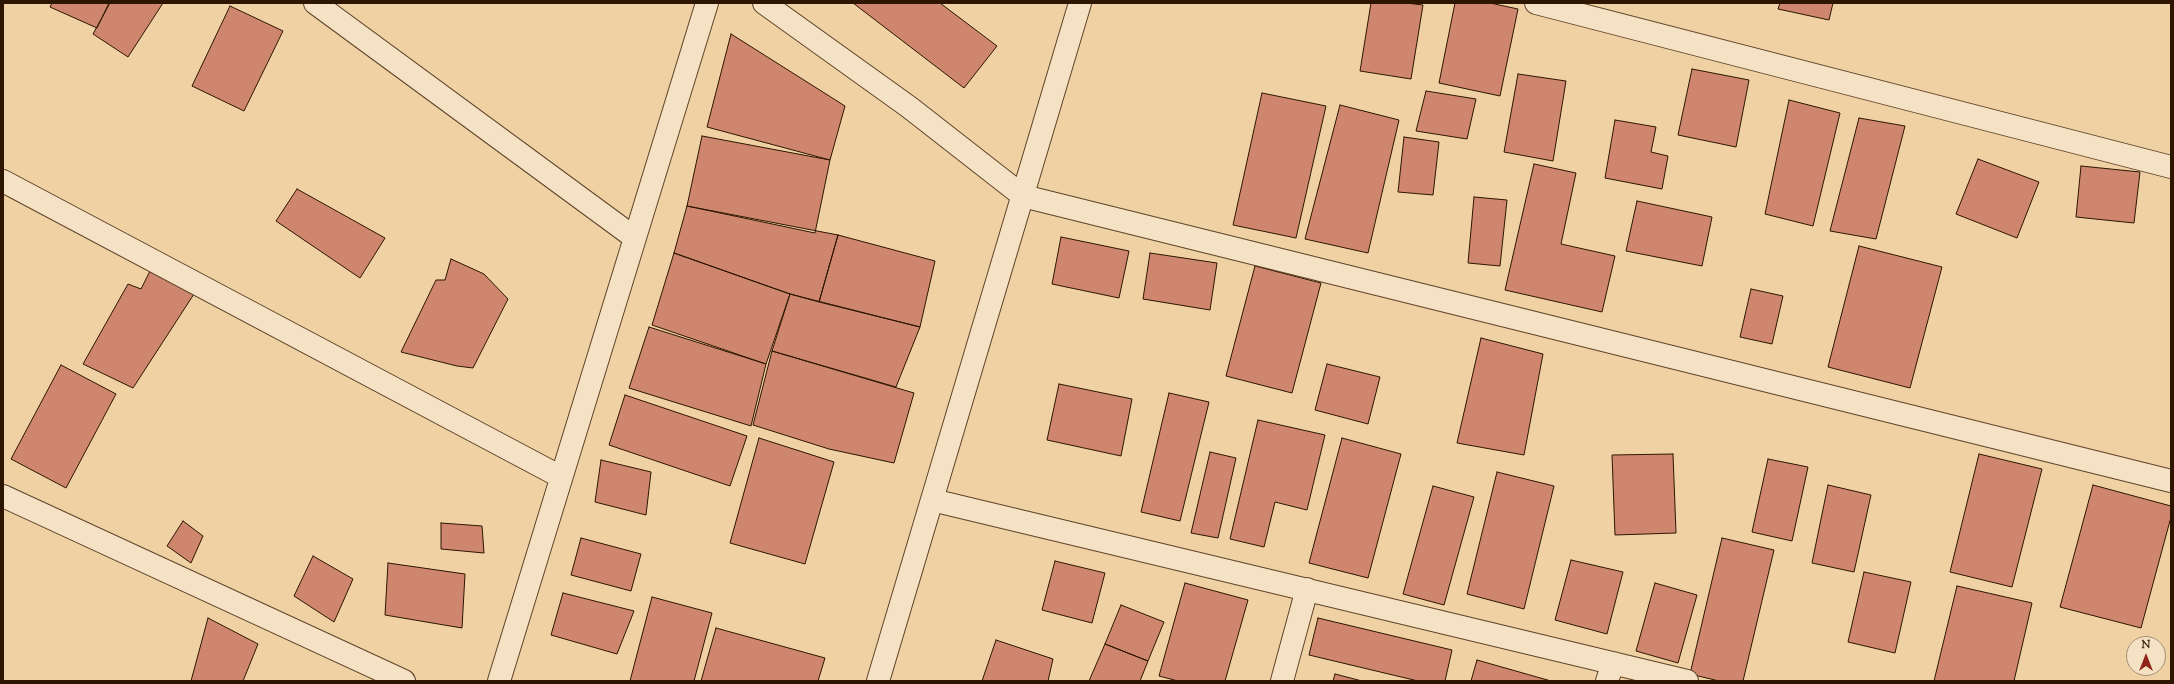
<!DOCTYPE html>
<html>
<head>
<meta charset="utf-8">
<style>
	body { margin:0 }
	#map { position:relative; width:2174px; height:684px; overflow:hidden; background:#f0d1a4; font-family:"Sorts Mill Goudy",serif }
	canvas { display:block }
	.frame { position:absolute; inset:0; border:4px solid #2d1500; pointer-events:none }
	.north { position:absolute; left:2126px; top:636px; width:40px; height:40px; box-sizing:border-box; background:#f5e1c4; border:1px solid #a58f76; border-radius:50%; rotate:0deg; font-size:11px; font-weight:700; line-height:16px; text-align:center; color:#2d1500 }
	.north::after { content:''; display:block; margin:auto; width:14px; height:18px; background:#8f2418; clip-path:polygon(50% 0,100% 100%,50% 72%,0 100%) }
</style>
</head>
<body>
<div id="map">
<canvas width="2174" height="684"></canvas>
<div class="frame"></div>
<div class="north">N</div>
</div>
<script>
const ctx = document.querySelector('canvas').getContext('2d');
ctx.lineJoin = 'round';
function fill(path, color) { ctx.fillStyle = color; ctx.fill(path, 'evenodd'); }
const toPath = rows => new Path2D(rows.map(r => 'M' + r).join(''));
function strokePath(path, color, width, dash) { ctx.strokeStyle = color; ctx.lineWidth = width; ctx.lineCap = dash ? 'butt' : 'round'; ctx.setLineDash(dash || []); ctx.stroke(path); }
const building = toPath([
	[52,3,109,3,97,28,50,7,52,3],
	[110,3,163,3,128,57,93,34,110,3],
	[853,3,940,3,997,46,964,88,853,3],
	[1371,3,1406,3,1423,5,1411,79,1360,71,1371,3],
	[1455,3,1490,3,1518,9,1500,96,1439,83,1455,3],
	[1780,3,1833,3,1829,20,1778,9,1780,3],
	[230,6,283,31,244,111,192,86,230,6],
	[731,34,845,106,830,160,707,127,731,34],
	[1692,69,1749,80,1736,147,1678,135,1692,69],
	[1518,74,1566,81,1553,161,1504,152,1518,74],
	[1426,91,1476,99,1467,139,1416,131,1426,91],
	[1262,93,1326,106,1296,238,1233,225,1262,93],
	[1789,100,1840,113,1813,226,1765,214,1789,100],
	[1340,105,1399,120,1368,253,1305,239,1340,105],
	[1859,118,1905,126,1876,239,1830,231,1859,118],
	[1615,120,1656,127,1651,152,1668,156,1662,189,1605,178,1615,120],
	[702,136,830,160,815,233,687,206,702,136],
	[1404,137,1439,142,1433,195,1398,192,1404,137],
	[1978,159,2039,182,2017,238,1956,214,1978,159],
	[1534,164,1576,173,1561,244,1615,256,1602,312,1505,290,1534,164],
	[2081,166,2140,172,2134,223,2076,217,2081,166],
	[297,189,385,238,360,278,276,221,297,189],
	[1474,197,1507,200,1500,266,1468,263,1474,197],
	[1637,201,1712,217,1702,266,1626,251,1637,201],
	[687,206,838,235,819,302,790,294,674,253,687,206],
	[838,235,935,261,920,327,819,302,838,235],
	[1061,237,1129,251,1119,298,1052,284,1061,237],
	[1859,246,1942,267,1910,388,1828,367,1859,246],
	[674,253,790,294,766,364,652,325,674,253],
	[1150,253,1217,263,1210,310,1143,299,1150,253],
	[451,259,484,274,508,299,473,368,457,366,401,352,436,280,445,280,451,259],
	[1255,266,1321,283,1292,393,1226,376,1255,266],
	[151,269,194,294,133,388,83,364,128,284,141,289,151,269],
	[1751,289,1783,296,1772,344,1740,337,1751,289],
	[790,294,920,327,896,387,772,351,790,294],
	[649,327,766,364,751,426,629,388,649,327],
	[1481,338,1543,354,1524,455,1457,443,1481,338],
	[772,351,914,393,894,463,829,449,753,425,772,351],
	[1327,364,1380,377,1368,424,1315,410,1327,364],
	[61,365,116,394,66,488,11,459,61,365],
	[1059,384,1132,399,1121,456,1047,440,1059,384],
	[1169,393,1209,402,1180,521,1141,512,1169,393],
	[625,395,747,436,730,486,609,445,625,395],
	[1258,420,1325,435,1307,510,1275,502,1264,547,1230,539,1258,420],
	[759,438,834,462,805,564,730,543,759,438],
	[1342,438,1401,454,1368,578,1309,563,1342,438],
	[1210,452,1236,458,1218,538,1191,533,1210,452],
	[1673,454,1676,533,1615,535,1612,455,1673,454],
	[1979,454,2042,469,2012,587,1950,572,1979,454],
	[1768,459,1808,467,1792,541,1752,532,1768,459],
	[601,460,651,472,646,515,595,502,601,460],
	[1497,472,1554,486,1524,609,1467,594,1497,472],
	[1828,485,1871,495,1854,572,1812,563,1828,485],
	[2093,485,2171,506,2171,517,2141,628,2060,607,2093,485],
	[1433,486,1474,497,1444,605,1403,594,1433,486],
	[183,521,203,536,191,563,167,546,183,521],
	[441,523,482,526,484,553,441,549,441,523],
	[581,538,641,554,631,591,571,575,581,538],
	[1722,538,1774,550,1743,681,1719,681,1690,674,1722,538],
	[313,556,353,579,334,622,294,596,313,556],
	[1571,560,1623,572,1607,634,1555,620,1571,560],
	[1055,561,1105,573,1092,623,1042,610,1055,561],
	[388,563,465,574,462,628,385,615,388,563],
	[1864,572,1911,582,1895,653,1848,642,1864,572],
	[1185,583,1248,600,1225,681,1178,681,1159,676,1185,583],
	[1655,583,1697,595,1678,663,1636,651,1655,583],
	[1957,586,2032,603,2014,681,1934,681,1957,586],
	[563,593,634,611,617,654,551,635,563,593],
	[652,597,712,613,694,681,630,681,652,597],
	[1121,605,1164,622,1148,661,1105,644,1121,605],
	[208,618,258,644,243,681,191,681,208,618],
	[1318,618,1452,650,1445,681,1418,681,1309,655,1318,618],
	[716,628,825,658,818,681,701,681,716,628],
	[996,640,1053,659,1048,681,982,681,996,640],
	[1105,644,1148,661,1140,681,1089,681,1105,644],
	[1477,660,1551,681,1471,681,1477,660],
	[1335,674,1362,681,1333,681,1335,674]
]);
const minor = toPath([
	[315,3,635,238],
	[764,3,909,107,1023,196,2171,481],
	[1536,3,2171,167],
	[3,181,561,477],
	[3,496,404,681],
	[932,500,1687,681],
	[499,681,707,3],
	[878,681,1080,3],
	[1282,681,1307,589],
	[1607,681,1613,663]
]);
fill(building, '#cf866e');
strokePath(building, '#2d1500', 1);
strokePath(minor, '#5e4429', 24);
strokePath(minor, '#f5e1c4', 22);
</script>
</body>
</html>
